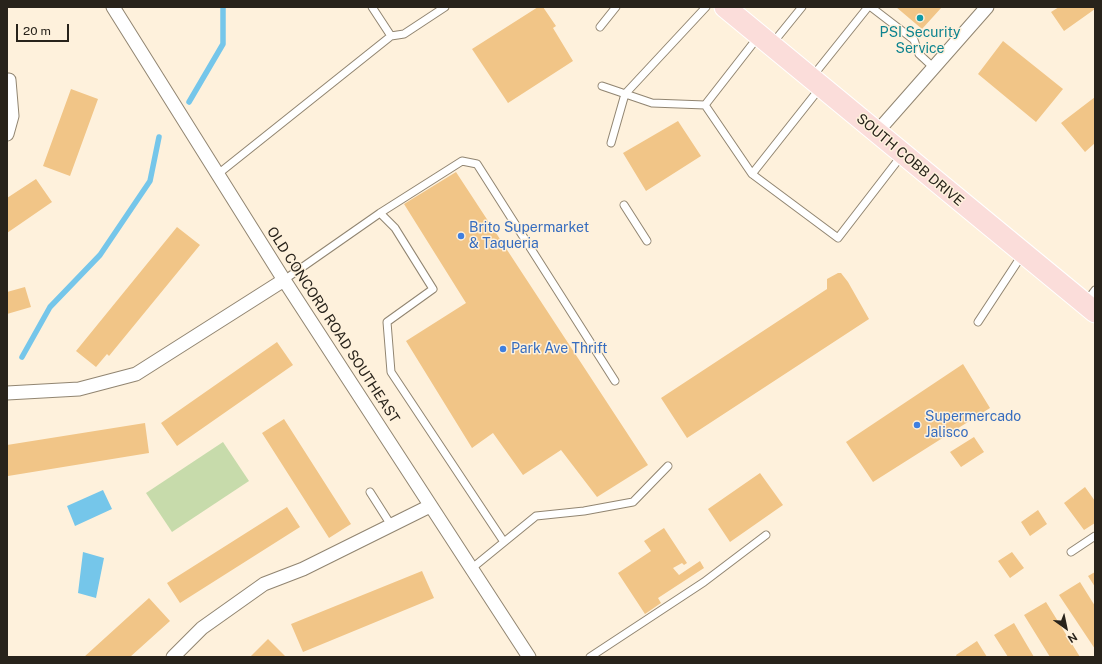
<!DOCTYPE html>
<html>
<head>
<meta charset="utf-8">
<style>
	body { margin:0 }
	#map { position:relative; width:1102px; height:664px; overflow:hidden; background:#fef1dc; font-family:"Public Sans",sans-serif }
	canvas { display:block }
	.frame { position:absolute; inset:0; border:8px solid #28231b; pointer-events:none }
	.north { position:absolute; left:1046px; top:608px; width:40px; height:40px; -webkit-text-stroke:3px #fef1dc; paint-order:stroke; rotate:147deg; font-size:11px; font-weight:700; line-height:16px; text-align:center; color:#28231b }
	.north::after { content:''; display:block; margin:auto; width:14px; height:18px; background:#28231b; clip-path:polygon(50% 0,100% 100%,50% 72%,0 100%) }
	.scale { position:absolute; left:16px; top:24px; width:53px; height:18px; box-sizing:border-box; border:2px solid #28231b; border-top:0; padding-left:5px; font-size:12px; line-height:14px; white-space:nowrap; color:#28231b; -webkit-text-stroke:3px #fef1dc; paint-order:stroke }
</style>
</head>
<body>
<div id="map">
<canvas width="1102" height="664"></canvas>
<div class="frame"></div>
<div class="north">N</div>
<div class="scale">20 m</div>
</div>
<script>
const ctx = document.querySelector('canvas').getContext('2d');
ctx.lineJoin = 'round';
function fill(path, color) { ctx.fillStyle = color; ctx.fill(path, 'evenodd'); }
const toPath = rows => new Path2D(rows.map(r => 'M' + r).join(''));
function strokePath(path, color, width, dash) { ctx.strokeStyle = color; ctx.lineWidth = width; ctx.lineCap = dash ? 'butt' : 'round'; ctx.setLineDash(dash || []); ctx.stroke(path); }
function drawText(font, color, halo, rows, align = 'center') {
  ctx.font = font + ' "Public Sans",sans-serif'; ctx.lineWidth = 3; ctx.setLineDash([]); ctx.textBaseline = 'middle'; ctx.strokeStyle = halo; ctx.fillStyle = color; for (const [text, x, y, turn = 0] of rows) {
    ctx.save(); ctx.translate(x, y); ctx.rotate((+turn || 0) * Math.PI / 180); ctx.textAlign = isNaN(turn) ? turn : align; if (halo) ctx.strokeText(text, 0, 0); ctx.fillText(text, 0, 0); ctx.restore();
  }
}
const green = toPath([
	[223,442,249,481,172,532,146,493]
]);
const water = toPath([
	[103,490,112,509,75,526,67,506],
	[83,552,104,558,96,598,78,593]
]);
const stream = toPath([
	[189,102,223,44,223,7],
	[22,357,50,307,100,255,150,181,159,137]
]);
const building = toPath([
	[538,7,543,7,556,26,553,28,573,61,508,103,472,49],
	[896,7,942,7,922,29],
	[1059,7,1093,7,1095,9,1064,31,1051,12],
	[1003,41,1063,89,1036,122,978,74],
	[71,89,98,99,70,176,43,166],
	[1095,97,1095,143,1085,152,1061,123],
	[678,121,701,156,646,191,623,153],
	[456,172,648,465,597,497,561,450,523,475,493,433,472,448,406,341,466,303,404,204],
	[36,179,52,202,7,233,7,198],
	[177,227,200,245,109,356,107,354,96,367,76,351],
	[838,273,841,273,848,282,869,319,687,438,661,398,827,289,827,279],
	[25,287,31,307,7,314,7,292],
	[277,342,293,365,177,446,161,423],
	[963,364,990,408,873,482,846,442],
	[284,419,351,524,329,538,262,433],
	[145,423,149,453,8,476,7,445],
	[974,437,984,452,961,467,950,452],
	[760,473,783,505,730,542,708,509],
	[1085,487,1095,501,1095,523,1084,530,1064,503],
	[287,507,300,527,180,603,167,583],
	[1038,510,1047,524,1030,536,1021,522],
	[664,528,687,563,684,565,682,563,673,568,679,575,700,561,704,568,658,598,661,603,645,614,618,573,651,551,644,541],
	[1012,552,1024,568,1010,578,998,561],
	[422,571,434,598,303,652,291,624],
	[1095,572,1095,587,1088,576],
	[1080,582,1095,606,1095,649,1059,595],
	[149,598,170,621,130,657,84,657],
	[1046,602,1080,657,1050,657,1024,615],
	[1014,623,1034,657,1008,657,994,635],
	[268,639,286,657,250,657],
	[977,641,987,657,957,657,956,655]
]);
const lane = toPath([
	[372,7,391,36],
	[871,7,914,40,919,54,934,68],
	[600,27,616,7],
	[772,44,802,7],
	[812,77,868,7],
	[602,86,652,103,705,105],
	[820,88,752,174,838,238,902,155],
	[611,143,625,94,706,7],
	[218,174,391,36,404,34,445,7],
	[752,174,705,105,758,37],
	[624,205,647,241],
	[380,213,395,228,433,289,387,322,391,372,504,542],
	[284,280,380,213,462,161,477,164,615,381],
	[1086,302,1095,290],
	[978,322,1022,255],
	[370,492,391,525],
	[1071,552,1095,536],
	[471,569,536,516,584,511,633,502,668,466],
	[590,657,704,582,766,535]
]);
const street = toPath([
	[113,7,284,280,529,657],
	[877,132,987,7],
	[7,134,12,116,9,80],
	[7,393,79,389,136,374,284,280],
	[173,657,202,628,264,584,303,569,430,506]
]);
const primary = toPath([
	[725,7,1095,312]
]);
const markers = [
	[920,18,4,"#0f9aa8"],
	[461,236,4,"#3f7fe0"],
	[503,349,4,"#3f7fe0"],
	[917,425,4,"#3f7fe0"]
];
const cultureNames = [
	["PSI Security",920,33],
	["Service",920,49]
];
const streetNames = [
	["SOUTH COBB DRIVE",910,160,40],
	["OLD CONCORD ROAD SOUTHEAST",333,325,57]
];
const shopNames = [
	["Brito Supermarket",469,228],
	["& Taqueria",469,244],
	["Park Ave Thrift",511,349],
	["Supermercado",925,417],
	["Jalisco",925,433]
];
fill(green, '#c7dbab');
fill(water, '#75c6ea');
strokePath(stream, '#75c6ea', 5.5);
fill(building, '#f1c587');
strokePath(lane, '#918571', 9);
strokePath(street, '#918571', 15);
strokePath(primary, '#fff', 23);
strokePath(lane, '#fff', 7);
strokePath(street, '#fff', 13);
strokePath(primary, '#fbddda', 21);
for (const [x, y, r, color] of markers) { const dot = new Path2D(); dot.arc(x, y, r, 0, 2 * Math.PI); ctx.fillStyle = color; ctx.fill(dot); strokePath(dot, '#fef1dc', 1.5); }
drawText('14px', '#0d838f', '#fef1dc', cultureNames);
drawText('14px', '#28231b', '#fef1dc', streetNames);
drawText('14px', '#366cbe', '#fef1dc', shopNames, 'left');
</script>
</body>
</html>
